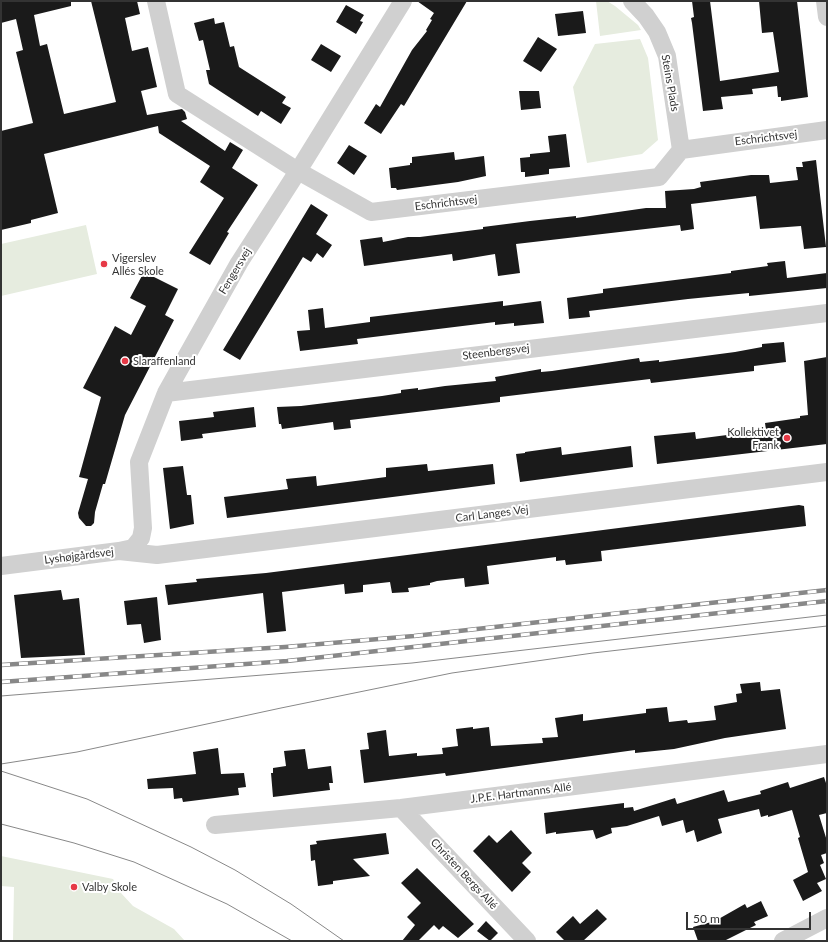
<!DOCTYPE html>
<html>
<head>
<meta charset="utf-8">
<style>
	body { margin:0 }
	#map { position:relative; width:828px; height:942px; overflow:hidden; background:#fff; font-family:Lato,sans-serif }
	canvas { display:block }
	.frame { position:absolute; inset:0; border:2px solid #333; pointer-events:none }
	.scale { position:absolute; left:686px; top:912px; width:125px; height:18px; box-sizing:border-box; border:2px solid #333; border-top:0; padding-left:5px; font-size:12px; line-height:14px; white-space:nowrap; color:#333; -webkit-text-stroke:3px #fff; paint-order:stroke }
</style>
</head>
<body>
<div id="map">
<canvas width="828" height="942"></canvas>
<div class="frame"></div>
<div class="scale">50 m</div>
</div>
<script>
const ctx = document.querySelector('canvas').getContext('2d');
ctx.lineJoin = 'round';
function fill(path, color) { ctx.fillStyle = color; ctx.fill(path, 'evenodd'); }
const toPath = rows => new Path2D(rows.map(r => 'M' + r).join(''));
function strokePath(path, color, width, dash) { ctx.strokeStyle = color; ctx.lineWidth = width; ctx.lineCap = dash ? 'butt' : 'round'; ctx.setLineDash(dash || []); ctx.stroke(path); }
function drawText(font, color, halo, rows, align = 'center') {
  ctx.font = font + ' Lato,sans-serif'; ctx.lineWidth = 4; ctx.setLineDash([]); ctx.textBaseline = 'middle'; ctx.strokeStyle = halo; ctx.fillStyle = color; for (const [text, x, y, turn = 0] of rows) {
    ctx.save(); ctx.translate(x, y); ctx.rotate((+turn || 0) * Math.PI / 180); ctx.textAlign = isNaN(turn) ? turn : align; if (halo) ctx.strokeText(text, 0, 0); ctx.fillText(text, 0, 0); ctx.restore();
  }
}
const green = toPath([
	[596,1,607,1,615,6,638,25,641,30,600,36],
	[640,39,648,58,658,140,642,154,587,163,573,87,595,44],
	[86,225,97,274,1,296,1,244],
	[1,856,113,879,121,893,133,906,174,929,185,941,13,941,14,887,1,886]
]);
const building = toPath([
	[1,1,71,1,71,6,34,15,40,46,47,44,64,114,116,102,91,1,137,1,140,14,125,18,132,51,148,47,157,87,141,91,147,115,182,109,185,112,187,119,181,121,225,151,230,142,243,150,232,168,258,185,227,232,229,233,210,265,189,253,224,198,200,182,210,166,159,133,158,126,44,154,58,213,31,220,31,223,1,230,1,131,33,123,16,52,23,50,16,19,1,23],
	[417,1,467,1,404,106,401,104,381,134,364,123,376,104,380,107,412,50,427,31,426,30,432,20,430,19,434,13],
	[692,1,710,1,720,81,779,72,773,32,762,33,759,1,797,1,808,97,781,101,781,97,778,97,777,86,752,89,753,94,721,97,723,109,703,111,692,23,691,18,694,17],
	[346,5,364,15,360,21,363,22,356,34,336,22],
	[583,11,586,33,558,36,555,14],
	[214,18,215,24,224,22,230,47,234,46,239,67,286,97,282,103,291,108,281,124,261,111,258,116,209,84,206,70,210,70,203,40,199,41,194,23],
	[538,37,557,49,541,72,523,61],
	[321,44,341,56,331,72,311,60],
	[519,91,539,91,541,108,521,110],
	[566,134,570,167,549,169,549,174,525,177,525,172,521,172,520,158,530,157,530,154,550,152,548,136],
	[349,145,367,156,354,175,337,163],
	[454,152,455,160,484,156,486,176,458,182,397,190,396,188,391,188,389,168,410,165,410,163,412,163,412,157],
	[816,160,826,247,804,249,801,226,760,229,756,196,691,204,694,229,681,231,680,225,516,244,520,273,498,276,495,254,453,261,452,254,364,266,360,240,382,237,383,242,408,237,420,237,483,229,483,227,530,221,576,216,576,218,646,208,666,208,665,191,694,189,701,187,700,182,751,175,769,175,770,183,798,180,796,167,803,167,802,162],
	[311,204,328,215,316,234,332,245,323,258,317,253,311,262,303,257,240,360,223,350],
	[785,261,787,278,827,273,827,288,749,296,749,293,688,299,589,311,590,317,569,319,567,298,603,293,603,289,731,273,731,271,768,266,767,263],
	[144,272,178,289,165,315,174,320,125,415,105,484,103,484,95,512,94,523,91,526,86,526,79,518,78,513,88,479,79,477,101,397,83,388,115,326,131,335,146,306,130,298],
	[503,301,503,306,541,301,544,323,514,326,514,323,495,325,495,322,357,339,358,344,300,351,297,331,310,330,308,310,323,308,325,328,370,322,370,317],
	[784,342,786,362,754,366,754,371,651,383,650,379,500,397,500,402,350,420,351,428,334,430,333,422,282,429,281,424,279,424,277,407,301,406,382,396,401,393,401,390,418,388,418,390,445,386,496,381,495,377,541,369,541,372,552,371,639,358,640,362,659,360,659,362,735,352,762,347,762,344],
	[827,357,827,444,657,464,654,436,695,432,696,439,766,430,765,423,800,418,800,416,808,415,804,361],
	[254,407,256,427,202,434,203,438,181,441,179,421,214,417,213,412],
	[631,446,633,467,520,482,516,454,525,453,525,452,561,447,562,455],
	[427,464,428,471,493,464,495,484,227,518,224,497,288,489,286,479,316,476,317,486,386,477,386,468],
	[183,466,187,495,191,495,194,524,170,529,163,468],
	[799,505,804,506,806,526,601,551,602,561,566,565,565,560,556,561,556,557,487,566,489,584,465,587,464,578,437,581,430,583,430,585,408,588,409,592,392,593,390,582,363,585,363,592,345,594,344,584,282,592,286,631,267,633,263,593,168,605,165,585,197,582,196,579,266,573],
	[61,590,63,600,79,598,85,655,21,658,14,595],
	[157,597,161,640,144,643,141,624,127,625,124,601],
	[760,682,761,691,780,689,786,729,725,738,674,749,635,753,635,750,446,776,445,773,364,783,360,750,369,749,367,733,386,730,389,756,417,753,417,756,443,754,442,748,458,746,456,729,473,727,473,729,489,727,491,746,543,743,542,738,558,737,555,718,583,714,583,721,646,713,646,709,667,707,669,722,687,720,688,723,716,720,714,706,737,702,736,694,742,693,740,684],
	[218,748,221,774,244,773,246,787,238,788,239,795,183,802,182,798,174,799,173,788,148,789,147,779,196,774,193,752],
	[305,749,308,769,331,766,333,783,329,783,330,790,273,797,271,773,273,773,273,768,286,766,284,751],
	[824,777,827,786,827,813,819,815,827,841,827,853,821,855,824,863,820,865,826,879,817,883,822,891,803,901,793,880,808,872,798,838,800,837,792,810,768,817,768,815,761,817,759,809,718,819,722,833,697,842,694,830,686,833,683,820,662,826,659,816,627,826,611,828,612,833,596,839,593,830,556,834,556,832,546,834,544,813,624,803,624,808,633,807,634,811,675,798,677,804,724,790,728,802,761,794,760,791,788,782,790,788],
	[511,830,532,853,522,863,531,872,512,892,473,851,489,835,497,843],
	[386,833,389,854,353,859,370,876,333,881,333,884,318,886,315,860,311,861,310,845,317,844,316,841],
	[417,868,474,924,458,938,443,926,439,930,434,925,418,941,402,941,415,925,407,917,421,903,401,883],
	[761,901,768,916,754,922,756,925,724,941,698,941,693,927,715,921,745,904,747,908],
	[597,909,607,919,583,941,565,941,556,932,573,916,580,924],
	[486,921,498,933,490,941,477,931]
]);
const minor = toPath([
	[156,1,177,94,298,171,371,212,659,177,681,150,827,130],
	[632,1,646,16,657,32,667,56,681,150],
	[825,1,827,17],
	[166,393,827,313],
	[119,551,133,548,141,538,143,528,139,462,166,393,239,263,298,171,403,1],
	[1,566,119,551,157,555,827,472],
	[401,808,527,941],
	[215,825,401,808,827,754],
	[783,941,827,918]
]);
const tram = toPath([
	[1,696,412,663,827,615],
	[1,764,77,752,281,708,452,673,593,653,827,626],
	[1,771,87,799,191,847,235,870,291,904,344,941],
	[1,824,74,843,134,862,227,904,292,941]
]);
const rail = toPath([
	[1,665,285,647,414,636,827,590],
	[1,682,287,661,827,601]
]);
const markers = [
	[104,264,4,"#e63946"],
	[125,361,4,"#e63946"],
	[787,438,4,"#e63946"],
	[74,887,4,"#e63946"]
];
const streetNames = [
	["Steins Plads",670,83,80],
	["Eschrichtsvej",766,138,-7],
	["Eschrichtsvej",446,203,-7],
	["Fengersvej",235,271,-59],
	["Steenbergsvej",496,352,-7],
	["Carl Langes Vej",492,514,-7],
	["Lyshøjgårdsvej",79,556,-7],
	["J.P.E. Hartmanns Allé",521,793,-7],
	["Christen Bergs Allé",464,874,47]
];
const poiNames = [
	["Vigerslev",112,258],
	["Allés Skole",112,271],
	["Slaraffenland",133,361],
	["Kollektivet",779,432,"right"],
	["Frank",779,445,"right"],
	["Valby Skole",82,887]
];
fill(green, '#e6ecdf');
fill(building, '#1a1a1a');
strokePath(minor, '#d0d0d0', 18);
strokePath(tram, '#888', 1);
strokePath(rail, '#888', 4.5);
strokePath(rail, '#fff', 3, [9]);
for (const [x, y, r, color] of markers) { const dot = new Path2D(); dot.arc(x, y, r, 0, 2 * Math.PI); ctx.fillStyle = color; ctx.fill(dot); strokePath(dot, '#fff', 1.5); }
drawText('11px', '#333', '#fff', streetNames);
drawText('11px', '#333', '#fff', poiNames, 'left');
</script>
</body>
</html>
